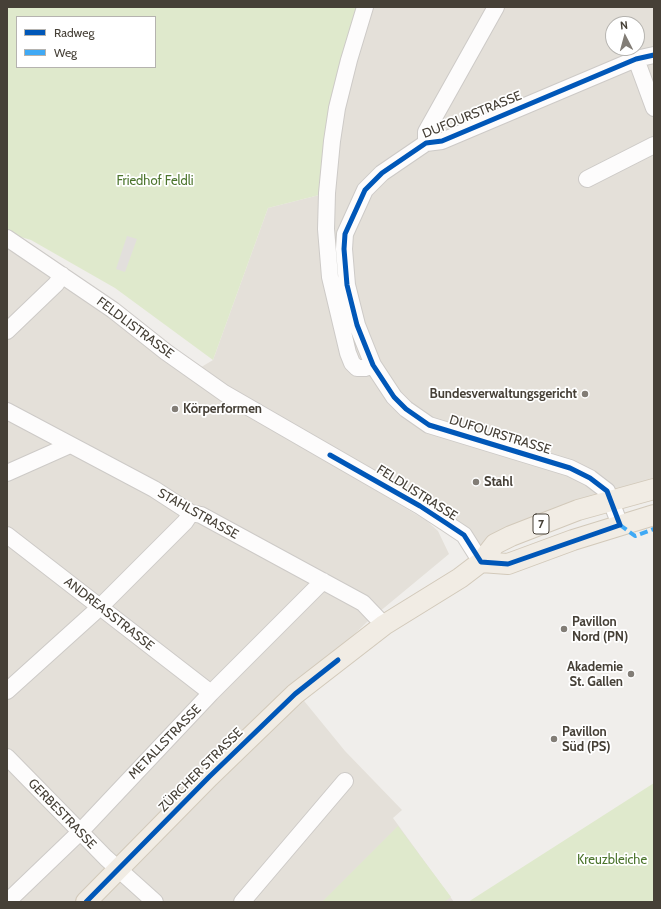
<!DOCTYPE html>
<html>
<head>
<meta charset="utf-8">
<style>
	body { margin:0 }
	#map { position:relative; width:661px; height:909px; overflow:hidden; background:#f0eeeb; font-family:Cabin,sans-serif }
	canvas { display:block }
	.frame { position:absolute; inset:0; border:8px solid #464037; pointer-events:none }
	.legend { position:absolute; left:16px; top:16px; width:140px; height:52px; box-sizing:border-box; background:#fff; border:1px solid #b5b3af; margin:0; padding:5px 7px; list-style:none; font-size:12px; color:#464037 }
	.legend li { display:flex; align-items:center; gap:8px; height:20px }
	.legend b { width:20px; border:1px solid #b5b3af }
	.north { position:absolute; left:605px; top:16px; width:40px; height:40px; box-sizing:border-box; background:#fff; border:1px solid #b5b3af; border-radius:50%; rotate:354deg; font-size:11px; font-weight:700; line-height:16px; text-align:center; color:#464037 }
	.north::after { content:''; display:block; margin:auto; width:14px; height:18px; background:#827d76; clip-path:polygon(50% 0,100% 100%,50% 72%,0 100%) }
</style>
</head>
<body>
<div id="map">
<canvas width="661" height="909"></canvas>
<div class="frame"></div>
<ul class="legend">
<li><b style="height:5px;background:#0057b8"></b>Radweg</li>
<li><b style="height:5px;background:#3fa9f5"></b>Weg</li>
</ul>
<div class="north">N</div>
</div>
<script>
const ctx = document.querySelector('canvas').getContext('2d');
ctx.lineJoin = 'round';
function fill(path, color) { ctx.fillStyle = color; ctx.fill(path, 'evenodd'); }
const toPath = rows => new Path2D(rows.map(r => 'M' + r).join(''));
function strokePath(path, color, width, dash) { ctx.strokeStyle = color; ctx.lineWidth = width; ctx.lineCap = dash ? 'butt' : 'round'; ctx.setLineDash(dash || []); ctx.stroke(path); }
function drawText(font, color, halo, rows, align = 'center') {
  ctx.font = font + ' Cabin,sans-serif'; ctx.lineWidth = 3.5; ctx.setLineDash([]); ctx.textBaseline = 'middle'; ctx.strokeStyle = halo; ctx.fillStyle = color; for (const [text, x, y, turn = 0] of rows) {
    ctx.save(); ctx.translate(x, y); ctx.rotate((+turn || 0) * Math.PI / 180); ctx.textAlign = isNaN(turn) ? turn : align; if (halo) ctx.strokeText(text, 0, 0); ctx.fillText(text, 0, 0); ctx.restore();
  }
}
const residential = toPath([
	[365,7,654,7,654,489,489,550,471,545,193,372,213,360,268,208,327,193],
	[613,24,637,24,637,48,613,48],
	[7,238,235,406,427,521,438,531,449,554,367,622,296,691,345,751,402,810,393,818,454,902,7,902]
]);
const green = toPath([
	[7,7,365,7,327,193,268,208,213,360,115,288,31,240,7,233],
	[17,17,155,17,155,67,17,67],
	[654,783,654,902,468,902],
	[398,826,451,897,444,902,322,902]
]);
const parking = toPath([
	[127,236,137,239,125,272,116,269]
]);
const minor = toPath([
	[365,7,349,60,337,108,332,141,327,193,326,229,330,277,348,353,352,363,357,368,365,368,373,365],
	[636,59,654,108],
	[426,143,426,132,496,7],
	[587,179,654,145],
	[7,238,113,310,166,352,224,393,420,506,446,523,464,535,481,562],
	[7,331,56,284,62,275],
	[7,411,154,489,191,513,201,515,363,603,384,625],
	[7,473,70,445],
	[620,525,607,491,590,478,570,468,429,425,406,409,394,397,373,365,357,325,347,285,344,249,345,234,365,190,382,173,426,143,442,141,636,59,654,55],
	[7,535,211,693],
	[7,691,99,608,185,522,191,513],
	[7,757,106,858,155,902],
	[7,902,80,832,211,693,323,581],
	[242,902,345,781]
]);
const major = toPath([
	[481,562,508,564,573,540,654,515],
	[86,902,209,777,295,694,384,625,460,578,481,562,495,544,511,536,578,510,654,489]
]);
const quiet = toPath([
	[620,525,635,536,654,529]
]);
const cycleway = toPath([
	[330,455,420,506,446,523,464,535,481,562,508,564,620,525],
	[620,525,607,491,590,478,570,468,429,425,406,409,394,397,373,365,357,325,347,285,344,249,345,234,365,190,382,173,426,143,442,141,636,59,654,55],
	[86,902,209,777,295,694,338,660]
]);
const markers = [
	[585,394,4,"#827d76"],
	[175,409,4,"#827d76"],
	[476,482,4,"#827d76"],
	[564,629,4,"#827d76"],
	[631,674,4,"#827d76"],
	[554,739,4,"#827d76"]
];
const shields = [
	[541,524,16]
];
const shieldNames = [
	["7",541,524]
];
const streetNames = [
	["DUFOURSTRASSE",472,115,-22],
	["FELDLISTRASSE",135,328,37],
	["DUFOURSTRASSE",500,435,17],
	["FELDLISTRASSE",417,493,32],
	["STAHLSTRASSE",198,514,29],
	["ANDREASSTRASSE",109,614,38],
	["METALLSTRASSE",165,742,-46],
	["ZÜRCHER STRASSE",201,770,-45],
	["GERBESTRASSE",62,814,46]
];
const parkNames = [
	["Friedhof Feldli",155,181],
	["Kreuzbleiche",612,860]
];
const poiNames = [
	["Bundesverwaltungsgericht",577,394,"right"],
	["Körperformen",183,409],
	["Stahl",484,482],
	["Pavillon",572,622],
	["Nord (PN)",572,637],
	["Akademie",623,667,"right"],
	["St. Gallen",623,682,"right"],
	["Pavillon",562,732],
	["Süd (PS)",562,747]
];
fill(residential, '#e4e0d9');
fill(green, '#dfe9cc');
fill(parking, '#e2dfdc');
strokePath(minor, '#cdcac7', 18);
strokePath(major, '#d2c9ba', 22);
strokePath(minor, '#fdfcfc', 16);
strokePath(major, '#f1ece4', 20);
strokePath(quiet, '#3fa9f5', 4, [8, 4]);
strokePath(cycleway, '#0057b8', 5);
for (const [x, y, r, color] of markers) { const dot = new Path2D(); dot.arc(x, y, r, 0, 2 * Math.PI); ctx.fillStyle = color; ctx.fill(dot); strokePath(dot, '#fff', 1.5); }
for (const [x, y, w] of shields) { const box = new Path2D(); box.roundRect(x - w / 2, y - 10, w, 20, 3); ctx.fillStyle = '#fff'; ctx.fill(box); strokePath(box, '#464037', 1); }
drawText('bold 12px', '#464037', null, shieldNames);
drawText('13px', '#464037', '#fff', streetNames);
drawText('13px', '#4c752d', '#fff', parkNames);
drawText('bold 13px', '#464037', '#fff', poiNames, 'left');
</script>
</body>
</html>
